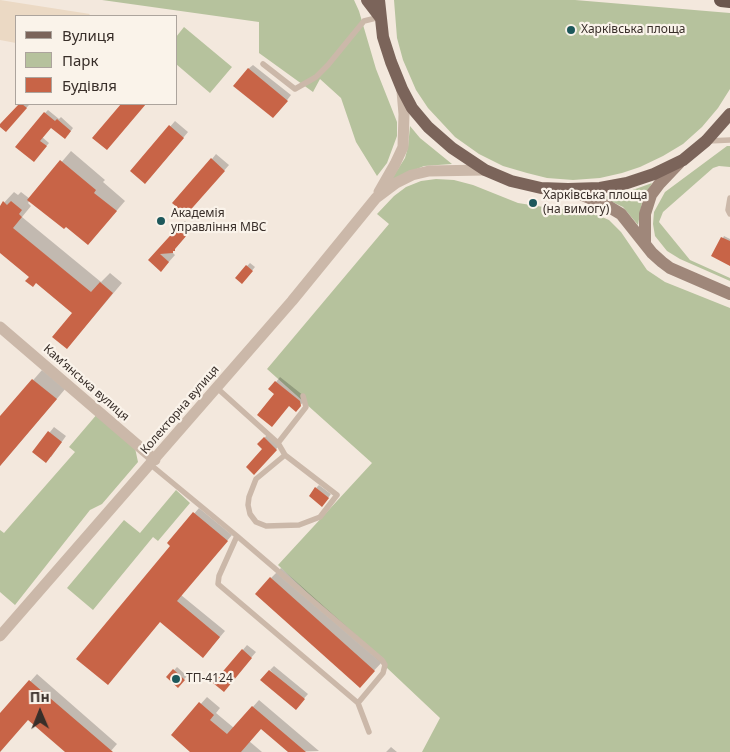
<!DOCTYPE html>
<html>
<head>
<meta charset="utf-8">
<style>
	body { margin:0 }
	#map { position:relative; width:730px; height:752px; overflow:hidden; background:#f3e8dd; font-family:"Noto Sans",sans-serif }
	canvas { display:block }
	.legend { position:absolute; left:15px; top:15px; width:162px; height:90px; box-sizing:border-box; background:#faf3ea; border:1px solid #aca49d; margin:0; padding:6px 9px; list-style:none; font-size:15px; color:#382e29 }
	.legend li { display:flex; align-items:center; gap:10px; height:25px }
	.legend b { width:25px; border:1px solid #aca49d }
	.north { position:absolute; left:15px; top:687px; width:50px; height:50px; -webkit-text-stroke:4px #faf3ea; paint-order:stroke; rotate:359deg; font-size:14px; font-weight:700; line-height:20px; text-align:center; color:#382e29 }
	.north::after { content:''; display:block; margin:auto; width:18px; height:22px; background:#382e29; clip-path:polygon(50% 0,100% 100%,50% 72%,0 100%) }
</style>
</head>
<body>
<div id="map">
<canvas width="730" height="752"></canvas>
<ul class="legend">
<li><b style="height:6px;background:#7b645a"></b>Вулиця</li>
<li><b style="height:14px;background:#b6c29d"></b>Парк</li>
<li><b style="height:14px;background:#c86447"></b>Будівля</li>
</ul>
<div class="north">Пн</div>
</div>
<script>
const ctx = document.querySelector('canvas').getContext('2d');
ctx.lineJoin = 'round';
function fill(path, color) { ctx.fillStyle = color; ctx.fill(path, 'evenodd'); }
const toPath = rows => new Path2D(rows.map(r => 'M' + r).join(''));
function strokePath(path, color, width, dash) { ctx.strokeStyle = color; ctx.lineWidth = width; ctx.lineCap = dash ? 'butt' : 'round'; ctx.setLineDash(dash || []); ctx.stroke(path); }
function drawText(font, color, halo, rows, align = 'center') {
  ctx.font = font + ' "Noto Sans",sans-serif'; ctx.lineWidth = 4.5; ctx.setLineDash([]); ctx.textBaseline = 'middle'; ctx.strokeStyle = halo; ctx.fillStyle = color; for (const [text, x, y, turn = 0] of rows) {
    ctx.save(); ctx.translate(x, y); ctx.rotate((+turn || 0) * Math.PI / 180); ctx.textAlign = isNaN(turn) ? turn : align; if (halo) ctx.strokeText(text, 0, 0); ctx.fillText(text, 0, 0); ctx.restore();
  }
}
const green = toPath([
	[102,0,354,0,359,11,376,69,397,122,397,136,387,163,377,176,356,142,341,98,320,79,313,92,259,53,259,22],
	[394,0,575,0,730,13,730,89,718,108,702,127,683,144,663,156,640,167,622,173,600,178,573,180,547,178,527,173,503,166,479,154,455,137,428,108,416,90,403,60,397,38],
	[184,27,232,67,210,93,176,64,176,37],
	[410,126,420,138,452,164,424,166,391,180,405,158,408,147],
	[727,146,730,146,730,167,719,166,713,168,663,212,659,222,690,260,730,278,730,281,680,259,667,251,655,236,653,224,654,212,665,192],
	[436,179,454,180,473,185,518,203,550,208,583,210,595,214,609,220,621,232,647,270,665,282,730,308,730,752,422,752,440,718,278,565,372,463,267,369,389,224,377,214,394,196,406,187,421,181],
	[652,183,642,202,638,225,623,207,602,197,630,191],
	[98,413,135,448,138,462,102,504,90,510,15,605,0,592,0,530,4,533,75,452,69,447],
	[176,490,190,503,158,541,153,537,93,610,67,588,124,520,140,533]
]);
const plaza = toPath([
	[0,0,90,14,88,16,16,16,16,43,0,40]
]);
const shadow = toPath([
	[253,65,291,95,278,112,248,69],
	[20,104,29,105,5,131,0,126],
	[48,110,59,119,61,117,73,128,68,135,51,126,42,137,49,143,36,158,45,113],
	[175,121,188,132,150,178,132,171],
	[71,151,105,180,103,182,125,201,88,244,66,225,30,200,28,203,31,206,22,217,101,282,110,273,122,283,67,348,74,313,0,252,0,207,14,192,18,195,21,192,30,199],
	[216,154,229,165,191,209,212,159],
	[185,221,193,228,172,252,175,255,167,264,150,260],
	[724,236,730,239,730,264,713,256],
	[250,263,255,267,245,279,247,266],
	[42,370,66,388,0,466,0,418],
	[280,377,304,396,305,400,296,410,276,394,276,382],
	[54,427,66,436,51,457,34,452],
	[267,435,279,446,254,473,264,449,259,444],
	[319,485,331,494,325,502,316,488],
	[199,508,232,535,181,595,225,631,208,651,160,621,172,546,169,543],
	[281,568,384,660,369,676,271,578],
	[247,645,256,652,228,685,215,683],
	[274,666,308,694,300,703,270,670],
	[177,667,187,676,178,686,168,677],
	[37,674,117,744,110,752,67,752,28,719,0,752,0,715],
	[207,697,220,708,216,713,234,728,259,700,319,751,290,752,261,727,249,741,262,752,192,752,173,735],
	[391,747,397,752,386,752]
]);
const building = toPath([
	[248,68,288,101,273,118,233,86],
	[19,104,22,104,27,108,6,132,0,127,0,124],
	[121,104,146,104,107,150,92,138],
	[44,112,55,121,57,119,71,131,65,139,51,128,40,141,47,146,34,162,15,147],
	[169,125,184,138,145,184,130,171],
	[211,158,225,171,186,215,172,203],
	[60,160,96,190,94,193,117,211,88,245,66,227,64,229,27,200],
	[3,201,7,205,11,201,22,210,19,214,22,217,13,228,91,292,100,282,113,293,67,349,52,337,72,313,36,283,33,287,25,281,29,277,0,253,0,206],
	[178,227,187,235,175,249,175,251,173,251,173,253,160,254,169,262,161,272,148,260],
	[721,237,730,241,730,266,711,256],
	[246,265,253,271,242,284,235,278],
	[32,379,57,399,0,466,0,416],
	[275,381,300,401,301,406,296,412,289,406,272,427,257,415,274,394,268,389],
	[48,431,62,442,46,463,32,452],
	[264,437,277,450,254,475,246,467,262,449,257,444],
	[315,487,329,498,322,507,309,496],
	[193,512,228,541,177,601,220,637,203,658,160,622,108,685,76,659,170,546,167,543],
	[270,577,375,671,360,688,255,594],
	[242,649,252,658,224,692,213,683],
	[173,669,185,680,178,688,166,677],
	[269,670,305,699,296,710,260,680],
	[29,680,113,752,65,752,28,720,0,752,0,713],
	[199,702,214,715,210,720,227,734,252,706,306,752,288,752,261,729,241,752,190,752,171,735]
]);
const service = toPath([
	[263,64,295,89,316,77,328,65,364,21,380,17],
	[708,141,730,140],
	[730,198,728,210,730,214],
	[217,388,278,443,285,455,337,495,320,517,299,525,266,526,256,522,250,514,248,505,249,497,256,479,285,455],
	[278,443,306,407,303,396],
	[151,465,237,536,219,576,218,584,358,703,369,732],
	[237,536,382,660,385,665,383,673,358,703]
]);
const minor = toPath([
	[379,192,395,164,403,147,404,114,402,91],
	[0,327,155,460],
	[0,636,292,301,376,198,396,183,412,175,429,171,485,170]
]);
const secondary = toPath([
	[568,189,606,205,621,214,652,253,662,262,670,268,730,294],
	[645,243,645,214,651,195,660,183,679,163]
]);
const primary = toPath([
	[367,0,380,17],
	[379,0,383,37,391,62,402,89,412,108,428,127,452,148,485,170,511,181,541,188,568,189,600,188,627,183,654,174,683,160,706,141,730,114]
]);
const trunk = toPath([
	[721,0,730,1]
]);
const markers = [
	[571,30,5,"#1d585b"],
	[533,203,5,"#1d585b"],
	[161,221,5,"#1d585b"],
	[176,679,5,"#1d585b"]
];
const poiNames = [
	["Харківська площа",581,30],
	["Харківська площа",543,196],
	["(на вимогу)",543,210],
	["Академія",171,214],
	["управління МВС",171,228],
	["ТП-4124",186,679]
];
const streetNames = [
	["Камʼянська вулиця",86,383,41],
	["Колекторна вулиця",180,410,-49]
];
fill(green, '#b6c29d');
fill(plaza, '#ebd9c4');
fill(shadow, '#0003');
fill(building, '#c86447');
strokePath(service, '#cbb8a9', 5.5);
strokePath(minor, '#cbb8a9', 11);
strokePath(secondary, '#9f877a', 12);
strokePath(primary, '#7b645a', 12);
strokePath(trunk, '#6a564d', 14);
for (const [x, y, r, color] of markers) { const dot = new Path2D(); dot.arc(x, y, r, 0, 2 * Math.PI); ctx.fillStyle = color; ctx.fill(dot); strokePath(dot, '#faf3ea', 2); }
drawText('12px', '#382e29', '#faf3ea', poiNames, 'left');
drawText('12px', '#382e29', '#faf3ea', streetNames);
</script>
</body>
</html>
